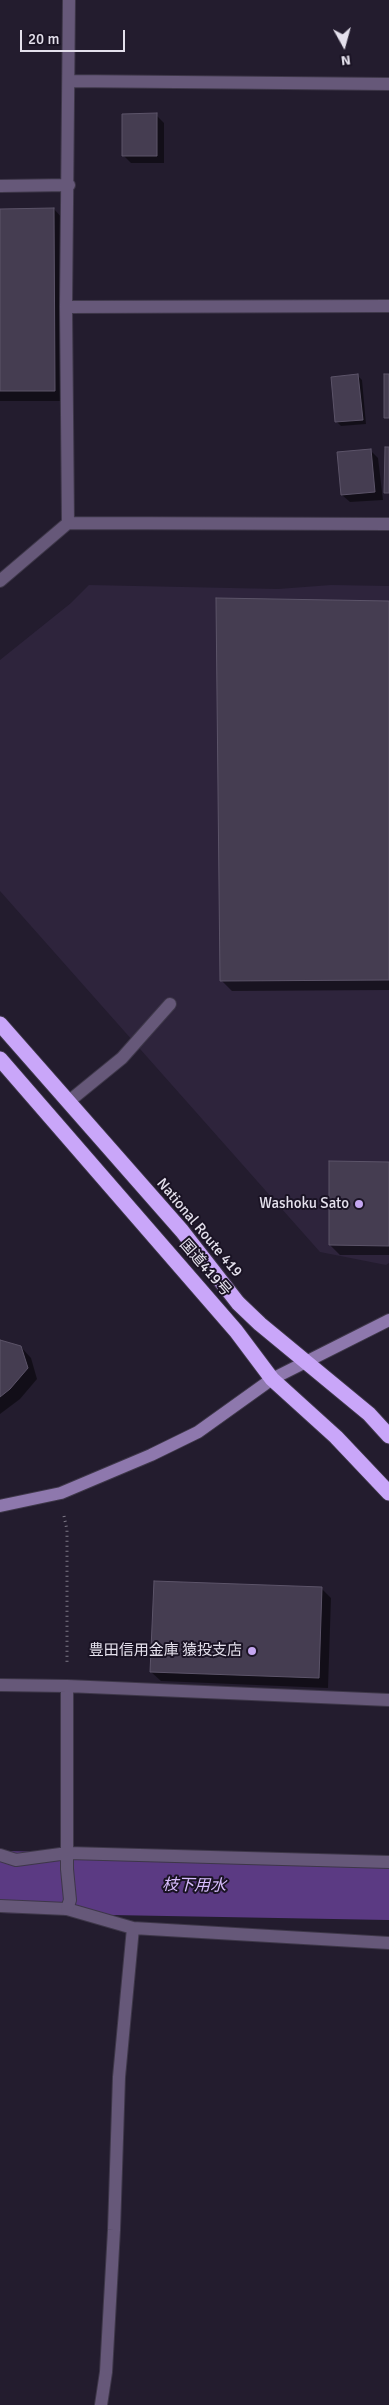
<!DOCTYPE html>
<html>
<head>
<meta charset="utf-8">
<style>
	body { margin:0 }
	#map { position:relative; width:389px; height:2405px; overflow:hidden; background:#231c2e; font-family:Signika,sans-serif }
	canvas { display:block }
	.north { position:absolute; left:319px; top:20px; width:50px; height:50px; -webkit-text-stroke:4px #1a1324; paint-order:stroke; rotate:173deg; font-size:14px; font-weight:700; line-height:20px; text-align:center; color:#e4e0ec }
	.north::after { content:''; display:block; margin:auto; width:18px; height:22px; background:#e4e0ec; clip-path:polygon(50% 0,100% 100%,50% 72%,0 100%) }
	.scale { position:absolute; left:20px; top:30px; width:105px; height:22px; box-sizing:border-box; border:2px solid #e4e0ec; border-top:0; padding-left:6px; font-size:15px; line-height:18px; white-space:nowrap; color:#e4e0ec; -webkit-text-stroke:4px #1a1324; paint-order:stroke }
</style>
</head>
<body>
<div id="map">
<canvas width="389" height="2405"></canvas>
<div class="north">N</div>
<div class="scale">20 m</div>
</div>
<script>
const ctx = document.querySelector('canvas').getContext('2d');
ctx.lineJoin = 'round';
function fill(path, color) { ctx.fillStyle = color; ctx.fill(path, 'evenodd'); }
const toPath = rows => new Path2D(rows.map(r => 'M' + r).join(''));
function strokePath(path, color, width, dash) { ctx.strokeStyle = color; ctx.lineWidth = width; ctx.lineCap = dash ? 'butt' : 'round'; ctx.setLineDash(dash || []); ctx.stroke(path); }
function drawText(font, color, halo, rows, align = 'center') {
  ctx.font = font + ' Signika,"Noto Sans JP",sans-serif'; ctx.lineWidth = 4; ctx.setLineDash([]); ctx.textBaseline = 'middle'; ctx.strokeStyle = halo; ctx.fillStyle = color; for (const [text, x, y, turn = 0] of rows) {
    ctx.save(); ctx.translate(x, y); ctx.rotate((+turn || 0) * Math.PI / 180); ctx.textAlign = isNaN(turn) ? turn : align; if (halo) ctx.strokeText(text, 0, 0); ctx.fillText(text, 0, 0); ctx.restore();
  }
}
const built = toPath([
	[89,585,278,589,331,585,389,586,389,1263,386,1265,320,1252,0,891,0,660,71,603]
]);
const shadow = toPath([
	[156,115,164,123,164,163,131,163,123,155],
	[54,209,64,220,65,401,0,401,0,210],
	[358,376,362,380,366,424,341,426,337,422],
	[370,450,378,458,383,500,350,502,342,495],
	[389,602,389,990,232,991,221,980],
	[389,1163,389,1255,340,1255,330,1245],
	[0,1341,21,1347,31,1358,37,1379,20,1399,0,1414],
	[321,1588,331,1598,328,1688,161,1681,151,1672]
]);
const river = toPath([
	[0,1882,389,1889]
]);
const building = toPath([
	[157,113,157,156,122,156,122,114,157,113],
	[54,208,55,391,0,391,0,209,54,208],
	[358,374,363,420,335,422,331,377,358,374],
	[384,374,389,374,389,418,384,418,384,374],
	[385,447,389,447,389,493,384,493,385,447],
	[371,449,375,492,341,495,337,452,371,449],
	[216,598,389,601,389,980,220,981,216,598],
	[329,1161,389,1162,389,1246,329,1245,329,1161],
	[0,1340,21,1346,28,1368,10,1389,0,1397,0,1340],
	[154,1581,322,1587,319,1678,150,1672,154,1581]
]);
const path = toPath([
	[64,1516,67,1530,67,1663]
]);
const lane = toPath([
	[68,1102,122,1058,170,1004],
	[0,1906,67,1909,133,1928,389,1943],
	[101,2405,106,2372,114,2230,119,2077,133,1928]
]);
const street = toPath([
	[69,81,389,84],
	[0,186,69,185],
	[66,307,389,306],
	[68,523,66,307,69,0],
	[0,581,68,523,389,524],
	[0,1685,67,1686,389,1700],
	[0,1855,16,1860,68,1853,389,1862],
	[67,1909,70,1900,67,1869,67,1686]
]);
const secondary = toPath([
	[0,1506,61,1493,151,1455,198,1432,272,1379,389,1320]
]);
const highway = toPath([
	[0,1024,182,1231,238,1303,260,1324,369,1414,389,1436],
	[0,1059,236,1331,272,1379,336,1437,389,1493]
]);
const markers = [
	[359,1204,5,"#c5a7f1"],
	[252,1651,5,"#c5a7f1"]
];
const poiNames = [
	["Washoku Sato",349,1204],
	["豊田信用金庫 猿投支店",242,1651]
];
const streetNames = [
	["National Route 419",199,1228,50],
	["国道419号",205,1268,49]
];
const waterNames = [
	["枝下用水",194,1886,1]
];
fill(built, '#2e243c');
fill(shadow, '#0007');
strokePath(river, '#5b3a83', 62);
fill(building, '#453d51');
strokePath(building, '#5c5469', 1);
strokePath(lane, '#3e3749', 14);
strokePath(street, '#3e3749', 14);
strokePath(secondary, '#3e3749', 14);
strokePath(highway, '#3e3749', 17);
strokePath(path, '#7e7887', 3, [1, 4]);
strokePath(lane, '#665879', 12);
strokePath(street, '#665879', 12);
strokePath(secondary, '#8e78ad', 12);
strokePath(highway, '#c9a6f9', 15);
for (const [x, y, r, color] of markers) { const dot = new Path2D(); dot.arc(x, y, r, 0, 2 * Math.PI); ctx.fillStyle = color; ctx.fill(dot); strokePath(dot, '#1a1324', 2); }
drawText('15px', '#e4e0ec', '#1a1324', poiNames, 'right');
drawText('15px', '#e4e0ec', '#1a1324', streetNames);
drawText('italic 16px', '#d7bdfc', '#1a1324', waterNames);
</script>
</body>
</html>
